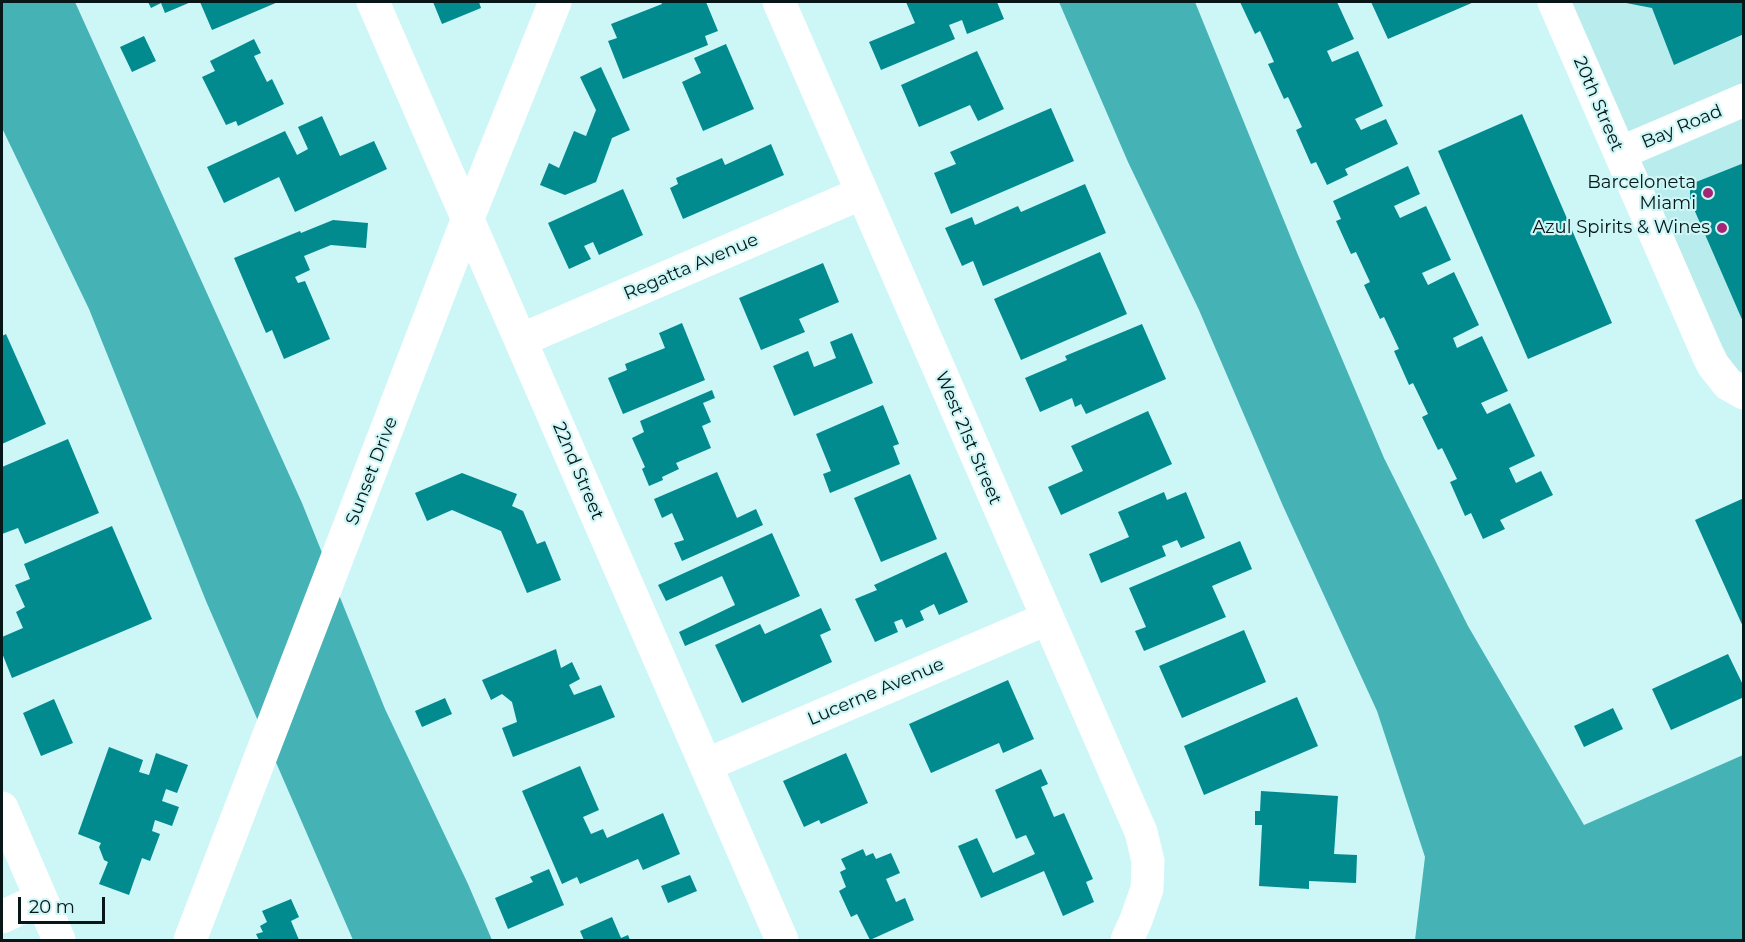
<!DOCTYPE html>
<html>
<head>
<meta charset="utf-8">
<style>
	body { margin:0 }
	#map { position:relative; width:1745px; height:942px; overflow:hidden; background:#cdf6f7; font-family:Montserrat,sans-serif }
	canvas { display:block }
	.frame { position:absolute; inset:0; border:3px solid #071616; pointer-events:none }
	.scale { position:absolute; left:18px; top:897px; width:87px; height:27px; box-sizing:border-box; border:3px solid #071616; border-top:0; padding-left:8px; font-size:18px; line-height:21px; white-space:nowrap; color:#071616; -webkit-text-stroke:4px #cdf6f7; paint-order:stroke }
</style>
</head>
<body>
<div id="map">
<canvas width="1745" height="942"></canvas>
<div class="frame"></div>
<div class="scale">20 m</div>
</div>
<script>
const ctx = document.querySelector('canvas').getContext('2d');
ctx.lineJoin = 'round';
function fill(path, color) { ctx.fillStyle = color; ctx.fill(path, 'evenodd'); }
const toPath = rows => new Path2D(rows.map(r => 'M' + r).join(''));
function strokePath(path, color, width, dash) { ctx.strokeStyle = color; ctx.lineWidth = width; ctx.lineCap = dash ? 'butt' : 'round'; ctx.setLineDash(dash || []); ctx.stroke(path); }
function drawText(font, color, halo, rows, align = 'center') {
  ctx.font = font + ' Montserrat,sans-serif'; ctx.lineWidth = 4.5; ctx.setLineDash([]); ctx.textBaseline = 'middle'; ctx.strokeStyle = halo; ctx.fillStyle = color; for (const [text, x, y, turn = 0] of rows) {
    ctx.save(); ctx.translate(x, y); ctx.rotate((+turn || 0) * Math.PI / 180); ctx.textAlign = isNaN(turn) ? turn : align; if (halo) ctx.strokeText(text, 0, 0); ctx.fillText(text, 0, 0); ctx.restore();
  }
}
const built = toPath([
	[1569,2,1743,2,1743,382,1719,356]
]);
const water = toPath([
	[2,2,75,2,302,503,385,709,468,884,492,940,353,940,206,601,89,309,2,128],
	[1059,2,1195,2,1298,255,1384,458,1468,626,1584,825,1743,755,1743,940,1415,940,1425,857,1377,711,1283,506,1199,310,1128,162]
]);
const building = toPath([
	[148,2,191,2,165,13,161,3,151,8],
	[200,2,278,2,212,30],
	[433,2,479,2,481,8,442,24],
	[661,2,706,2,718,31,705,36,708,45,623,79,608,41,617,38,611,24,662,4],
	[906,2,997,2,1004,19,967,34,962,20,949,25,955,39,881,70,869,42,915,23],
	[1240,2,1337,2,1354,39,1327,51,1332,62,1358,51,1383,106,1355,119,1361,130,1386,119,1398,144,1345,169,1348,175,1327,185,1316,162,1311,164,1296,130,1302,127,1288,97,1284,99,1268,64,1274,62,1260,31,1255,34],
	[1371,2,1474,2,1388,39],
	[1621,2,1744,2,1744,34,1674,65,1652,8],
	[144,36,156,61,132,72,120,47],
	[254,39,261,53,254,56,267,82,272,79,284,104,238,126,236,121,226,125,202,77,215,71,210,61],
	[726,44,754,109,703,131,682,82,701,73,694,58],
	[977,51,1004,109,978,121,970,105,919,127,901,85],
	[601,67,630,130,612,138,596,182,565,195,540,185,549,163,559,168,574,131,586,136,596,110,580,77],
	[1051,108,1074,161,951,214,934,173,956,164,950,152],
	[1522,114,1612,323,1528,359,1438,151],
	[322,116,340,156,374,141,387,169,295,212,279,177,224,203,207,167,285,131,297,155,308,149,298,127],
	[771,144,784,175,683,219,670,188,678,184,676,178,722,158,725,165],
	[1744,163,1744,324,1690,200,1690,190,1696,182],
	[1408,166,1420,194,1394,206,1400,218,1426,206,1451,260,1422,273,1428,285,1454,272,1479,325,1453,338,1457,348,1482,336,1508,391,1481,403,1487,414,1510,403,1535,456,1509,468,1516,483,1541,471,1553,495,1500,520,1505,529,1483,539,1471,513,1465,516,1450,482,1457,479,1442,448,1438,450,1422,417,1428,414,1413,383,1409,385,1394,351,1399,349,1384,317,1380,319,1364,285,1370,282,1356,252,1351,254,1336,221,1341,219,1333,201],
	[1085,184,1106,233,983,286,973,261,962,266,945,228,972,217,975,225,1018,206,1021,212],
	[623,189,643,235,599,255,593,242,584,246,591,259,569,269,548,223],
	[333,220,368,223,366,248,331,245,304,256,310,270,295,277,298,283,305,281,330,339,284,359,272,330,266,333,234,258,300,231,301,233],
	[1100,252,1127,314,1021,360,994,299],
	[823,263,839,302,799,319,805,332,761,350,739,298],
	[682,323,705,380,623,414,608,378,627,370,625,364,665,348,659,333],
	[1142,324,1166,379,1086,414,1081,404,1075,407,1072,398,1040,412,1025,378,1067,360,1065,356],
	[852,333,873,383,794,416,773,366,808,351,814,367,836,358,830,342],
	[6,334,46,424,2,444,2,336],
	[712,390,715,398,703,403,711,422,702,426,711,448,676,463,679,469,662,477,663,480,649,486,642,469,645,467,632,438,644,432,640,421],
	[883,405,899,444,893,446,900,464,830,493,823,474,831,471,816,434],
	[1148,411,1172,464,1061,515,1048,487,1083,471,1071,446],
	[68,439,99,513,25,544,18,528,2,534,2,467],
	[717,472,737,518,756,509,763,525,682,561,674,543,684,540,672,513,662,518,654,499],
	[462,473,517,494,512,506,523,511,537,544,545,541,561,580,527,593,501,531,452,510,427,521,415,493],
	[910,474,937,539,881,562,854,498],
	[1164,492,1167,500,1186,492,1205,538,1181,548,1177,540,1162,546,1166,556,1101,583,1089,554,1129,537,1118,512],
	[1744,498,1744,629,1695,520],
	[112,526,152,619,12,678,2,653,2,637,23,628,16,612,25,607,15,585,30,579,24,564],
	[772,533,800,596,685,646,679,632,735,605,722,576,666,601,658,585],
	[1240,541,1252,569,1212,586,1226,617,1144,651,1135,631,1146,627,1129,588],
	[946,552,968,602,939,615,934,604,920,611,924,620,906,628,902,619,894,622,898,632,875,642,855,599,877,590,874,585],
	[821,608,831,630,820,635,832,662,742,703,715,645,760,624,765,634],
	[1244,630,1266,682,1182,718,1159,666],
	[556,649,561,668,572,662,580,679,569,685,574,695,601,685,615,717,513,757,502,728,517,722,512,702,502,694,491,700,482,680],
	[1728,654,1744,687,1744,697,1671,730,1652,689],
	[1008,680,1034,739,1003,753,999,743,931,773,909,724],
	[1297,697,1318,746,1204,795,1184,746],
	[445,698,452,714,422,727,415,711],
	[54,699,73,743,41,756,23,713],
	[1613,708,1623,729,1584,747,1574,726],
	[109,747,143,760,139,772,149,775,156,753,188,765,177,793,166,789,162,801,179,807,172,826,155,820,152,831,160,834,150,861,142,858,129,895,99,884,108,862,104,860,99,847,101,843,78,834],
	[846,753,868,803,821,824,819,820,804,827,783,781],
	[580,766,599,810,583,817,591,834,603,829,607,838,663,813,680,854,643,870,638,859,580,884,577,877,562,884,522,791],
	[1041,769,1048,784,1041,787,1054,817,1064,813,1093,879,1086,882,1094,902,1063,916,1044,871,981,898,958,846,977,838,993,873,1035,854,1026,835,1016,839,995,790],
	[1261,791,1338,796,1334,854,1357,855,1356,883,1309,881,1309,889,1259,886,1262,825,1255,825,1255,811,1260,811],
	[863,849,866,856,873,853,876,859,891,853,900,873,886,879,896,902,905,898,914,920,870,940,857,914,851,917,839,891,846,887,840,872,846,869,841,859],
	[549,869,564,905,508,929,495,898,533,882,530,877],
	[690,875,697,891,668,903,661,886],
	[291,899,299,917,291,921,299,940,259,940,256,934,263,932,260,926,267,922,262,911],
	[612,917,621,938,628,935,630,940,584,940,580,931]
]);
const minor = toPath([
	[373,2,782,940],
	[779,2,1141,832,1148,861,1147,889,1136,920,1127,940],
	[1554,2,1708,355,1713,365,1728,384,1744,393],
	[1620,153,1744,100],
	[521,340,862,193],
	[706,765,1046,619],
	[2,808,59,940],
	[2,917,41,899],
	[190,940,468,218,555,2]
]);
const markers = [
	[1708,193,6,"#a52574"],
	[1722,228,6,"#a52574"]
];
const streetNames = [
	["20th Street",1598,104,67],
	["Bay Road",1682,127,-23],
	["Regatta Avenue",691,267,-23],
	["West 21st Street",968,438,67],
	["Sunset Drive",372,471,-69],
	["22nd Street",578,471,67],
	["Lucerne Avenue",876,692,-23]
];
const poiNames = [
	["Barceloneta",1696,183],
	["Miami",1696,204],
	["Azul Spirits & Wines",1710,228]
];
fill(built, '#b9eced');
fill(water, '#45b2b6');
fill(building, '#028b8f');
strokePath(minor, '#fff', 33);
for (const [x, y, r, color] of markers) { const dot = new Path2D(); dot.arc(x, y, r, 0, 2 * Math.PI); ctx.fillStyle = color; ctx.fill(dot); strokePath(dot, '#cdf6f7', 2); }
drawText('18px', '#071616', '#cdf6f7', streetNames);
drawText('18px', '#071616', '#cdf6f7', poiNames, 'right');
</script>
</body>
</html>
